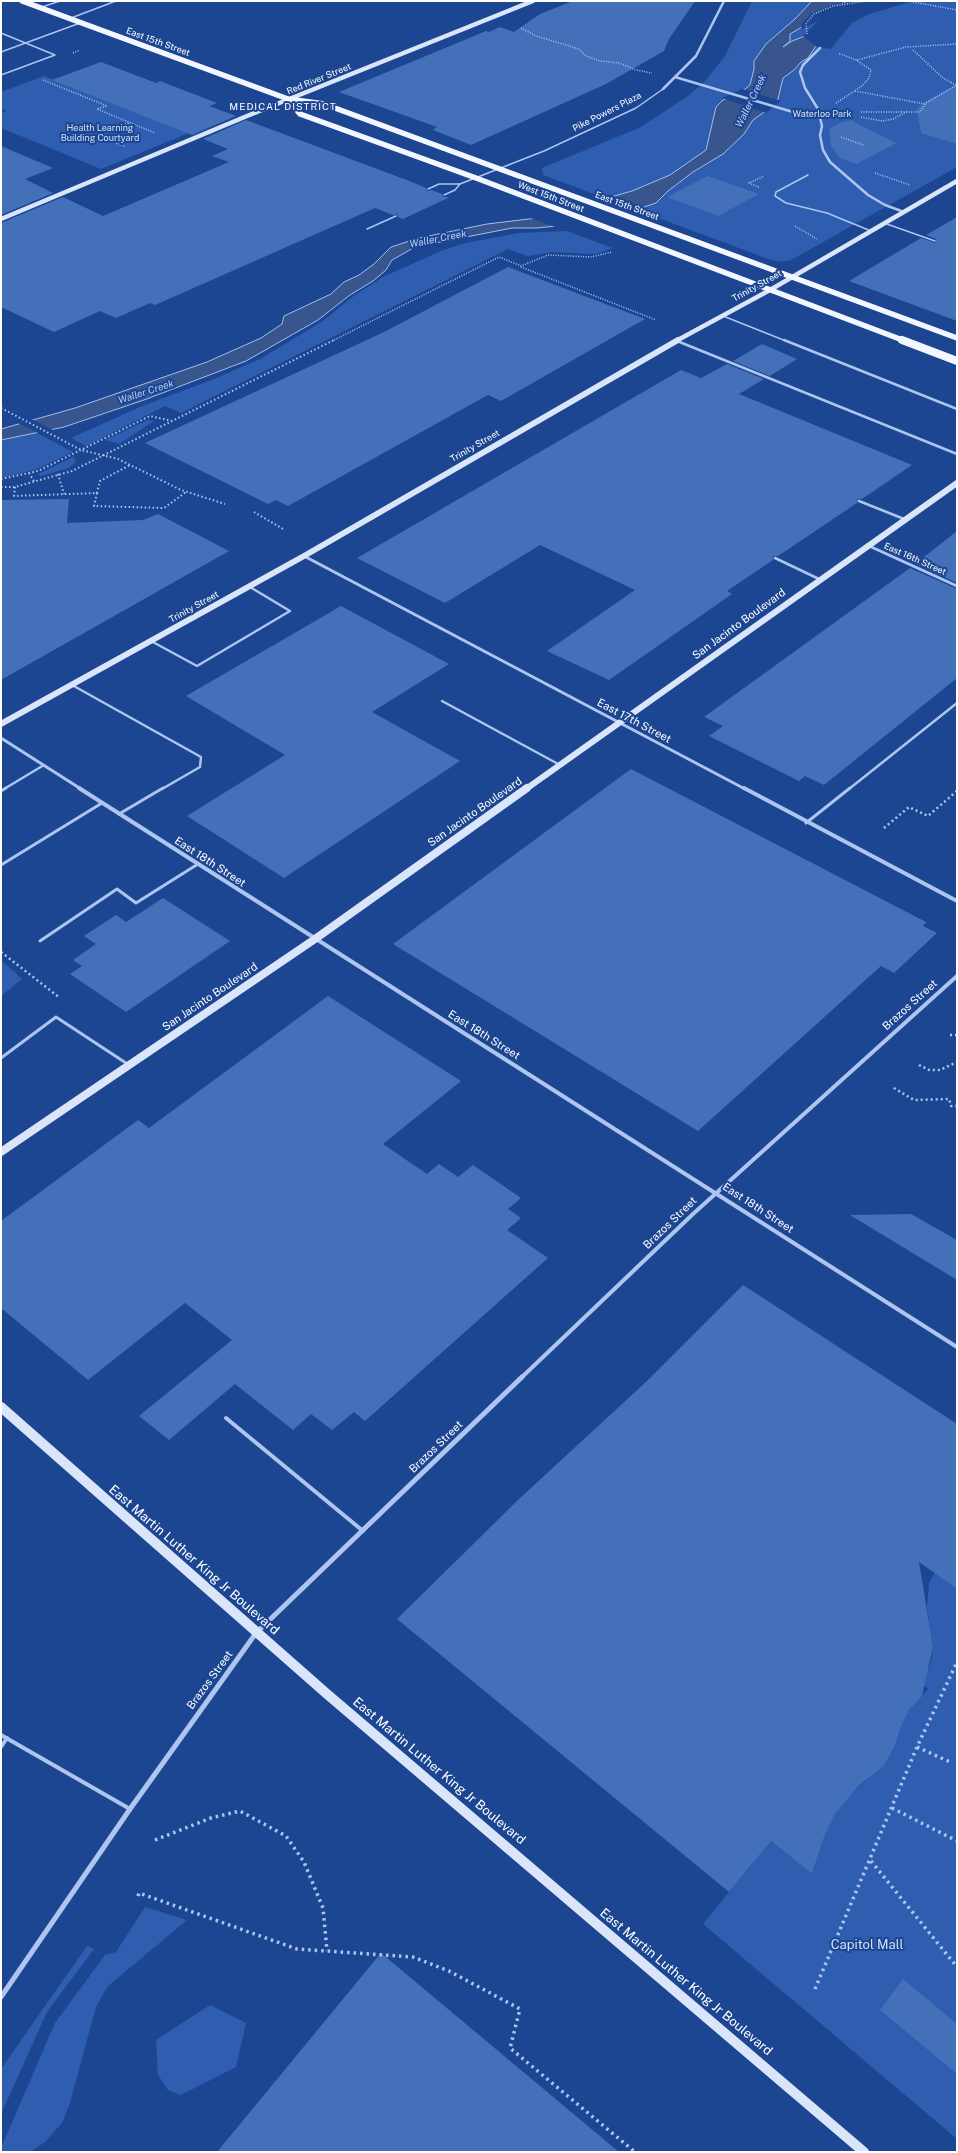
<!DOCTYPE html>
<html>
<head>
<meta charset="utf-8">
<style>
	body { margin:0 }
	#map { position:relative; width:958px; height:2153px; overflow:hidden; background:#1c4692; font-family:"Public Sans",sans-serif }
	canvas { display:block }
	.frame { position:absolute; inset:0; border:2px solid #fff; pointer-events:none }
</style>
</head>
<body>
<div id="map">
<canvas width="958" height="2153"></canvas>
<div class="frame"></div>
</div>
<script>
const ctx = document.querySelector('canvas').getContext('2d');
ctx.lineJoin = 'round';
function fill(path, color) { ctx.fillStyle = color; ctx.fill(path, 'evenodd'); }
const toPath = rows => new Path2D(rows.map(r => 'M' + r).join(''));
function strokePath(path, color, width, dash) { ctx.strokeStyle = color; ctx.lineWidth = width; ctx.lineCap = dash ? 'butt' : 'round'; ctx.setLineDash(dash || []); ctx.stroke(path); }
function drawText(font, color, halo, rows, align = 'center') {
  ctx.font = font + ' "Public Sans",sans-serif'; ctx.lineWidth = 4; ctx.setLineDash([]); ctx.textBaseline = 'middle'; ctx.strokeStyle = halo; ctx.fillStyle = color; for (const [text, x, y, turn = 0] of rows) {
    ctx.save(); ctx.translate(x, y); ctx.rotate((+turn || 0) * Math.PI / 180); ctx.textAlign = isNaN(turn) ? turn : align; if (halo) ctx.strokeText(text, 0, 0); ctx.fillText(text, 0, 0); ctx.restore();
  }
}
const green = toPath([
	[752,1,957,1,957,167,791,260,781,262,771,260,543,175,542,168,641,127,688,96,705,81,725,56],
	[44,76,189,133,101,169,1,128,1,113,7,111,1,108,1,92],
	[567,231,613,248,596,254,552,252,528,256,508,249,181,413,165,406,86,446,71,438,140,407,214,379,260,359,323,321,351,298,383,277,441,251,465,243,519,233],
	[148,420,154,421,119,444,105,440],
	[37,433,73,452,35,470,1,478,1,440],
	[73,457,76,461,69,468,41,476,38,474],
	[1,960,22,979,1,996],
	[935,1573,957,1589,957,2139,703,1924,771,1841,812,1874,823,1840,835,1814,851,1792,884,1766,895,1746,901,1727,909,1710,928,1689,921,1683,929,1668,932,1657,933,1647,927,1608,929,1583],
	[145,1907,187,1920,107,1987,96,2007,69,2106,62,2123,45,2142,30,2152,2,2152,1,2148,55,2023,105,1955,116,1952],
	[87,1946,94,1949,47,2012,1,2114,1,2069],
	[210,2005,246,2023,236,2067,181,2095,168,2090,158,2075,156,2040]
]);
const water = toPath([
	[812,1,847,1,790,34,790,41,783,47,792,41,866,13,816,46,808,58,801,62,794,70,783,78,777,103,753,120,744,134,723,154,693,172,668,191,656,203,614,217,577,224,536,228,512,228,415,247,392,260,386,270,373,281,350,295,318,320,246,361,144,400,64,427,1,440,1,429,75,408,207,362,261,338,282,324,284,316,331,294,344,282,359,275,374,264,391,247,419,238,487,224,537,218,632,191,670,175,706,150,716,107,723,100,740,93,750,85,754,69,754,61,766,44,795,19,812,1]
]);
const pier = toPath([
	[854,1,912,1,867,15,852,23,831,49,817,47,803,36,819,20,801,30,802,23,811,14,829,6],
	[742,89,781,101,766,113,722,98],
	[609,195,647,209,615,219,558,228,528,217],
	[31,419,55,431,40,434,18,423]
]);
const building = toPath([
	[573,1,695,1,669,39,664,51,606,84,471,145,433,130,437,127,339,92,486,31,489,32,500,27,514,32,540,14],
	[101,62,156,83,160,81,217,103,209,106,236,116,192,135,52,80],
	[957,84,957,144,921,133,917,110,923,103],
	[246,120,412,182,426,188,427,191,431,190,442,194,443,197,450,197,403,219,398,217,397,214,393,215,375,208,155,305,150,303,116,318,100,311,54,332,1,307,1,223,63,197,103,216,229,162,212,156,228,149,203,139],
	[852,120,865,128,897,143,856,164,840,158,831,146,829,129,840,123],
	[1,146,53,168,25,179,53,193,1,215],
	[708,176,759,194,718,216,667,197],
	[957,217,957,321,849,281,921,238,936,243,936,239,926,235],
	[508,267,645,319,501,401,488,395,288,506,276,500,268,504,145,443,384,332],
	[762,344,797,359,770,376,733,361],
	[727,364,764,379,739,394,912,465,862,499,858,499,857,503,778,556,773,556,773,560,727,591,732,594,609,680,547,651,635,590,540,545,445,603,357,558,681,370,701,378],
	[69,499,67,523,143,520,158,514,229,551,1,680,1,500],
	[957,531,957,583,915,564],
	[910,568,957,589,957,678,824,785,805,776,799,781,709,736,723,726,704,717],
	[341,606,449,664,372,712,460,761,284,878,187,816,285,755,186,696],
	[631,769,926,922,923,926,937,933,894,973,881,966,698,1131,393,944],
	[163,898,230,941,126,1012,70,974,82,966,73,960,96,944,84,936,116,915,126,922],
	[328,996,461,1081,383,1144,427,1174,439,1164,458,1177,473,1165,521,1198,508,1209,521,1218,507,1230,548,1258,365,1421,354,1412,332,1430,311,1414,293,1430,235,1384,169,1440,139,1416,232,1340,185,1303,88,1380,1,1308,1,1221,138,1120,149,1128],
	[911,1214,957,1240,957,1280,850,1215],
	[743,1285,957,1424,957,1589,919,1562,933,1647,922,1696,909,1710,901,1727,895,1746,884,1766,858,1786,835,1814,823,1840,812,1874,771,1841,729,1892,397,1619,519,1499,647,1381],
	[381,1953,619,2152,217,2152],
	[903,1979,957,2024,957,2074,880,2010]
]);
const pathFar3 = toPath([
	[908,1,957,10],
	[521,28,536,36,579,49,586,56,600,61,619,63,636,70,652,73],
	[807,34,806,24,814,14,833,6,867,1],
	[913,50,943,78,956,85],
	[73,53,80,50],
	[857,60,906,47,957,44],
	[43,80,107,106,97,109,155,133],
	[855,91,925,104],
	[836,103,862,86,869,78,871,70,856,60,838,53],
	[861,112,920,112,926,103,957,85],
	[861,117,882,121,893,119,906,112],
	[841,137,863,145],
	[124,146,98,135,129,123],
	[875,173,910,185],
	[759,187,749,183,764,176],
	[795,226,817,239],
	[521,267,656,320],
	[332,341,499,257,521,266,548,255,591,257,612,252]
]);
const pathFar2 = toPath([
	[1,408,81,450,118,459,181,490,225,504],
	[29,473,34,481],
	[58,474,64,494],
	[1,479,38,471,150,416,172,421],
	[1,487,15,487,72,471,334,340],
	[15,487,14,496,97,493,100,481,130,465],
	[97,493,94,506,164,508,186,492],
	[254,512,283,529]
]);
const pathFar1 = toPath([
	[884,828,909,807,928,816,957,791],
	[1,952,60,998],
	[950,1035,957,1035],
	[919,1065,929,1070,940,1070,957,1062],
	[894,1088,914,1100,949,1099,951,1106,957,1106]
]);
const path = toPath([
	[917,1747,950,1762],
	[892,1808,957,1841],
	[155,1840,211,1818,240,1811,286,1836,304,1862,323,1908,327,1951],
	[871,1861,957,1967],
	[138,1896,139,1893,297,1949,413,1957,449,1971,520,2009,510,2048,635,2152],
	[815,1989,917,1747,957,1662]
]);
const laneFar3 = toPath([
	[42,7,60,1],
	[71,18,116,1],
	[1,33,55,55,1,75],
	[1,52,80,23],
	[808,175,776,192,775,196,786,203,827,213,871,231],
	[428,189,439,184,460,184,544,151,636,108,663,89],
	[444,195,455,190,460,184],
	[884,223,935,241],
	[367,229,396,216],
	[723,316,786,341]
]);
const laneFar2 = toPath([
	[784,340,957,409],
	[677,341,957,454],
	[859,501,904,519],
	[775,558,819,579],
	[151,641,197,666,290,611,250,587],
	[72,685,201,757,200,767,162,789],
	[442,701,560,765],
	[4,789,44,765],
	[849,789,957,703]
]);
const laneFar1 = toPath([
	[1,791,6,788],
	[119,814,163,788],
	[806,823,850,788],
	[1,865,102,803],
	[40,941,117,889,136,903,198,864],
	[1,1058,56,1017,129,1065]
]);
const lane = toPath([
	[226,1418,363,1531],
	[1,1735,130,1809],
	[1,1747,7,1738]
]);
const streetFar3 = toPath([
	[820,48,803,65,800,72,805,88,818,109,822,126,820,135,823,150,830,162,868,195,885,205,904,212],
	[675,77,793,112,820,114],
	[663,89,696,56,724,1]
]);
const streetFar2 = toPath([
	[867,545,957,586],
	[304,556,745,789],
	[1,738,81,789]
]);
const streetFar1 = toPath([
	[79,788,957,1347],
	[744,788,957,901],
	[521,1378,693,1214,957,976]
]);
const street = toPath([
	[1,1997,130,1809,256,1633,522,1377]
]);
const secondaryFar3 = toPath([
	[1,219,247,116,533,1],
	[676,341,770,290,957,181]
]);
const secondaryFar2 = toPath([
	[1,724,304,556,678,340],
	[526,789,957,483]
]);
const secondaryFar1 = toPath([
	[1,1152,315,939,527,788]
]);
const secondary = toPath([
	[1,1407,327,1694,864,2152]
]);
const primaryFar1 = toPath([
	[22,1,288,99,324,104,957,338],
	[288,99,300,114,476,178,905,341]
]);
const primary = toPath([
	[902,340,957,361]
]);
const farStreetnames = [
	["East 15th Street",158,42,20],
	["Red River Street",319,79,-22],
	["Pike Powers Plaza",607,112,-27],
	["West 15th Street",551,197,21],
	["East 15th Street",627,206,20],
	["Trinity Street",757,286,-29],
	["Trinity Street",475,446,-30],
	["East 16th Street",915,559,24],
	["Trinity Street",194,607,-29]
];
const farParknames = [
	["Waterloo Park",822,114],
	["Health Learning",100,128],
	["Building Courtyard",100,138]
];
const farWaternames = [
	["Waller Creek",751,101,-64],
	["Waller Creek",438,239,-11],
	["Waller Creek",146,392,-18]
];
const farNeighbourhoodnames = [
	["MEDICAL DISTRICT",283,107]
];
const streetNames = [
	["San Jacinto Boulevard",739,624,-36],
	["East 17th Street",634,721,28],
	["San Jacinto Boulevard",475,812,-35],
	["East 18th Street",210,862,33],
	["San Jacinto Boulevard",210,997,-34],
	["Brazos Street",910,1005,-42],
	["East 18th Street",484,1035,32],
	["East 18th Street",758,1208,33],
	["Brazos Street",670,1223,-44],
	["Brazos Street",436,1447,-44],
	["Brazos Street",210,1680,-54]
];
const nearStreetnames = [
	["East Martin Luther King Jr Boulevard",194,1560,41],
	["East Martin Luther King Jr Boulevard",439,1771,40],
	["East Martin Luther King Jr Boulevard",686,1982,40]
];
const nearParknames = [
	["Capitol Mall",867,1945]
];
fill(green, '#2f5eb0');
fill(water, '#38558d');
strokePath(water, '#a0bef0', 1);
fill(pier, '#1c4692');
fill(building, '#446fb9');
strokePath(pathFar3, '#adc5ef', 1.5, [1, 1.5]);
strokePath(pathFar2, '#adc5ef', 2, [1.5, 2.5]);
strokePath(pathFar1, '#adc5ef', 2.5, [2, 3]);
strokePath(path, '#adc5ef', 3.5, [2.5, 4]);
strokePath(laneFar3, '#adc5ef', 1.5);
strokePath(laneFar2, '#adc5ef', 2.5);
strokePath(laneFar1, '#adc5ef', 3);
strokePath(lane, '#adc5ef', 4);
strokePath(streetFar3, '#adc5ef', 2.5);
strokePath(streetFar2, '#adc5ef', 3);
strokePath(streetFar1, '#adc5ef', 4);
strokePath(street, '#adc5ef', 5);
strokePath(secondaryFar3, '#dae5fa', 4.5);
strokePath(secondaryFar2, '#dae5fa', 6);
strokePath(secondaryFar1, '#dae5fa', 8);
strokePath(secondary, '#dae5fa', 10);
strokePath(primaryFar1, '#f4f7ff', 5.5);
strokePath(primary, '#f4f7ff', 8);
drawText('9px', '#fff', '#1c4692', farStreetnames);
drawText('9px', '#d3e1fa', '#1c4692', farParknames);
drawText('italic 10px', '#b9cff5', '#1c4692', farWaternames);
ctx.letterSpacing = '1px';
drawText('10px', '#fff', '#1c4692', farNeighbourhoodnames);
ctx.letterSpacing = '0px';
drawText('11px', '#fff', '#1c4692', streetNames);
drawText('13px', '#fff', '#1c4692', nearStreetnames);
drawText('13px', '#d3e1fa', '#1c4692', nearParknames);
</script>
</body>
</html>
